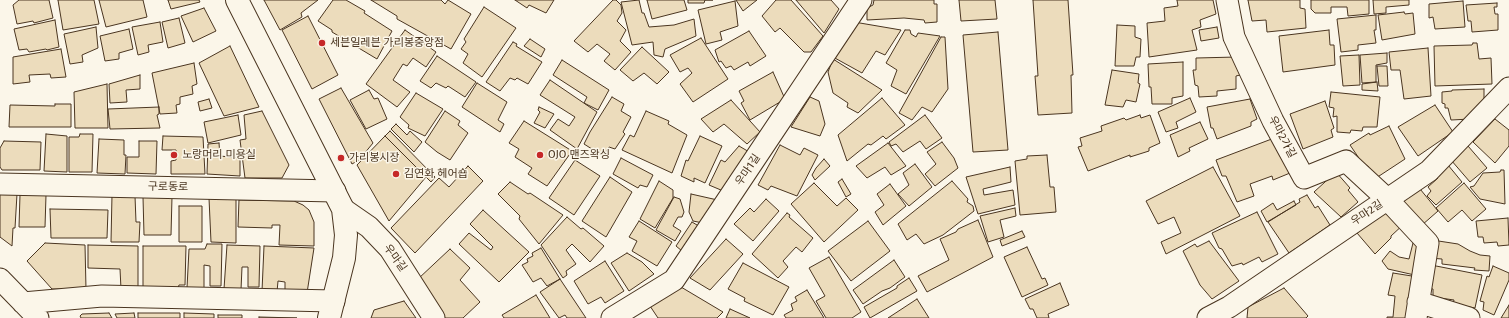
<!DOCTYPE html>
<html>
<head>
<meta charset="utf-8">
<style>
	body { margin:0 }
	canvas { display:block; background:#fbf6e9 }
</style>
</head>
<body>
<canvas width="1509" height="318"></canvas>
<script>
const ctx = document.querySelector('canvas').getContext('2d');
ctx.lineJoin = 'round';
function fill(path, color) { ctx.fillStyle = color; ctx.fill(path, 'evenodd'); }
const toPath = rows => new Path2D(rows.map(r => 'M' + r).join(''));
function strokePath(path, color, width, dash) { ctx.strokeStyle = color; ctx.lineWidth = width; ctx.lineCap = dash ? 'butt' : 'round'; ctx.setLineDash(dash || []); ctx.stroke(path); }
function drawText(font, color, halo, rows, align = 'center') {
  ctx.font = font + ' "Fira Sans","Noto Sans KR",sans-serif'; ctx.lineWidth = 3; ctx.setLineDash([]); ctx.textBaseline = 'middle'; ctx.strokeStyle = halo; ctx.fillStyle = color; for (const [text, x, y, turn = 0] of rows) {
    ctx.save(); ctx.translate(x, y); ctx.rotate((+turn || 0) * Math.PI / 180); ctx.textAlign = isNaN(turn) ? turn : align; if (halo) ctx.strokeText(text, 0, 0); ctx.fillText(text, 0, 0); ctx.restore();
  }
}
const building = toPath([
	[19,0,49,0,53,18,34,23,33,21,17,24,13,5,19,0],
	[58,0,94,0,99,24,63,30,58,0],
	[99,0,143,0,147,17,106,27,99,0],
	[168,0,199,0,200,2,171,9,168,0],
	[264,0,318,0,301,13,302,17,280,30,264,0],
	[333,0,346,0,365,11,364,13,392,31,377,59,332,32,332,30,318,21,333,0],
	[371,0,441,0,445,4,448,0,471,14,451,49,397,19,397,16,371,0],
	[515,0,554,0,546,13,529,5,527,8,515,0],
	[613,0,616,0,621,5,622,13,617,21,626,30,620,41,631,52,615,70,604,61,610,54,597,44,588,52,574,41,613,0],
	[639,0,642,13,644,13,649,27,674,25,694,19,696,36,665,49,663,57,654,55,653,42,632,45,621,2,639,0],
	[647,0,684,0,687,10,652,19,647,0],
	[688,0,713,0,705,0,704,3,688,3,688,0],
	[736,0,757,0,743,11,736,0],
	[776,0,791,0,823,36,811,52,804,52,780,28,775,32,762,16,776,0],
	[796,0,831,0,839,9,824,33,796,0],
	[874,0,934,0,934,4,937,4,937,22,925,23,924,20,904,18,867,20,867,8,873,5,874,0],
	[959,0,995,0,997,19,961,21,959,0],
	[1033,0,1068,0,1073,75,1071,75,1072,113,1038,115,1035,76,1038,76,1033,0],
	[1177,0,1213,0,1216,14,1200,20,1201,27,1192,30,1197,50,1149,57,1147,23,1165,21,1164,8,1178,6,1177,0],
	[1248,0,1300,0,1300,8,1305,9,1306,28,1267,32,1266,20,1252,21,1248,0],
	[1311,0,1369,0,1369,14,1348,16,1347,7,1331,7,1331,13,1315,13,1311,9,1311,0],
	[1373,0,1409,0,1409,5,1386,7,1386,13,1374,14,1373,0],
	[735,1,738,26,720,32,722,40,706,44,698,10,735,1],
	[1463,1,1465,27,1435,29,1433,17,1429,18,1429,4,1463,1],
	[1497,3,1497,7,1494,7,1495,14,1498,14,1498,30,1472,32,1471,21,1468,21,1466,5,1497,3],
	[484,7,516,28,482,77,463,63,468,54,461,49,466,42,464,39,484,7],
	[204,8,216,31,193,42,181,16,204,8],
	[1404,12,1405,14,1413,13,1415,34,1382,40,1378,15,1404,12],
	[1376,15,1376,30,1374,30,1376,43,1358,45,1358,50,1341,52,1337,19,1376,15],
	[308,16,338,75,312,89,282,30,308,16],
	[179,18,185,43,168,48,162,22,179,18],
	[55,20,59,47,47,50,46,49,29,52,27,49,19,50,14,29,55,20],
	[160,22,163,42,148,45,149,52,138,55,132,27,160,22],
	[854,22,901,30,885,55,876,51,862,73,833,57,854,22],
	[1117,25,1135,26,1135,37,1141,39,1140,57,1136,57,1134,66,1115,66,1117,25],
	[96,27,98,48,82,55,83,62,70,64,64,34,96,27],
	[1217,27,1219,38,1201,41,1199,30,1217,27],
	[129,29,133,49,119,53,119,59,105,61,100,36,129,29],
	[405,30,436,52,426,67,413,58,407,66,403,64,393,80,410,92,397,107,366,84,405,30],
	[905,30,910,30,911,34,916,37,918,33,940,36,906,94,891,86,897,70,886,63,905,30],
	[1329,30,1330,45,1334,45,1335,65,1283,72,1279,36,1329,30],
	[749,31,766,56,750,66,748,62,734,70,731,66,726,68,721,61,719,62,715,50,749,31],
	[998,32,1008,150,973,152,963,35,998,32],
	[941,37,945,37,948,89,932,112,922,107,912,120,899,113,941,37],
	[701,38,728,79,693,102,680,84,692,73,688,68,680,72,670,55,701,38],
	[530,39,545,49,541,57,524,46,530,39],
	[513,42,517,44,516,46,542,62,528,84,517,78,515,80,510,78,500,91,486,82,513,42],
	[1473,43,1477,43,1479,59,1491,58,1492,84,1435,86,1434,46,1472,45,1473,43],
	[230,46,259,107,224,116,199,63,230,46],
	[642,47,669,72,657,84,644,73,633,81,620,70,642,47],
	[1428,48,1431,96,1404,99,1400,70,1391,70,1389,52,1428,48],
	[61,49,66,77,51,78,50,74,29,75,30,82,13,84,13,57,61,49],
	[1387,53,1387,63,1376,65,1376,82,1362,83,1360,55,1387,53],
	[1359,55,1360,85,1343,86,1340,56,1359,55],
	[437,56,476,82,465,97,448,86,446,88,436,83,431,88,420,81,437,56],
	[1237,57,1240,75,1236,76,1236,89,1217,91,1217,96,1199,97,1198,86,1195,85,1193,70,1196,70,1196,58,1237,57],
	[833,59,882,90,858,113,847,107,848,103,833,93,828,72,833,59],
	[562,60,609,90,598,110,584,103,587,97,553,75,562,60],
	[1183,62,1183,96,1172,98,1172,104,1152,104,1151,87,1149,87,1148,64,1183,62],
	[194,63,197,84,192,86,193,94,180,97,180,104,176,105,177,113,160,114,152,73,194,63],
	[1377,66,1387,66,1388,86,1379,86,1377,66],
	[1112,70,1139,74,1138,83,1140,84,1136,102,1126,100,1123,107,1105,105,1112,70],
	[773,72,785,99,750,120,741,103,744,101,739,91,773,72],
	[140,75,140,89,126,90,127,102,110,103,109,84,140,75],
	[550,80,597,112,577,149,550,130,558,119,569,126,575,117,540,95,550,80],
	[1377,82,1378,91,1362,90,1362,84,1377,82],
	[477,83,507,102,498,120,504,124,500,132,462,107,477,83],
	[107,84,108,128,75,128,74,92,107,84],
	[341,88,373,143,359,160,352,164,319,99,341,88],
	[1484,89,1484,103,1471,119,1451,120,1448,108,1445,108,1445,104,1442,103,1442,92,1452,91,1452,90,1484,89],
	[369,90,374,99,378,98,387,119,366,129,350,100,369,90],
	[1331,92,1380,97,1377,127,1363,127,1362,131,1351,130,1350,133,1337,132,1337,116,1333,117,1334,108,1329,107,1331,92],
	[416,93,443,109,425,136,408,128,409,125,400,117,416,93],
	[612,97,624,104,621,111,631,117,623,132,625,134,615,149,609,147,603,156,584,144,590,132,612,97],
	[810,97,819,101,825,124,820,136,791,127,810,97],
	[882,98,905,125,886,139,883,136,871,145,868,144,847,161,838,135,882,98],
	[1190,98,1196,112,1176,122,1178,128,1166,132,1158,112,1190,98],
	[209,99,212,108,200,111,198,102,209,99],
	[1250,99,1257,119,1251,122,1251,126,1217,139,1213,128,1211,128,1207,107,1250,99],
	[731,100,760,132,747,144,724,124,713,132,701,119,731,100],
	[1325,101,1334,128,1331,130,1333,137,1303,149,1290,114,1325,101],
	[55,104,71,104,71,127,9,127,10,105,55,106,55,104],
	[1435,105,1453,132,1418,156,1398,127,1435,105],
	[159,107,159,114,157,115,160,128,110,129,108,109,159,107],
	[539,107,554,114,545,128,534,123,540,112,538,110,539,107],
	[262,111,289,165,282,178,245,178,240,140,246,139,244,115,262,111],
	[445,111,460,121,458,125,468,133,450,160,437,152,425,142,445,111],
	[646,111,669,121,668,124,687,135,672,173,622,150,630,135,634,137,646,111],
	[238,115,241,135,208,143,204,122,238,115],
	[925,115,942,138,926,149,920,141,903,152,896,144,891,146,889,142,925,115],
	[1140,115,1141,118,1150,115,1160,143,1149,148,1149,151,1130,157,1130,155,1088,171,1078,147,1082,146,1080,138,1102,131,1101,126,1124,118,1126,120,1140,115],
	[1495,119,1509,130,1509,146,1495,163,1473,142,1495,119],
	[524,121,572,151,547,186,528,174,532,168,515,157,519,149,509,143,524,121],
	[1200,122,1208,139,1189,148,1190,151,1178,157,1170,135,1200,122],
	[396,124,407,135,410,131,422,142,414,152,391,129,396,124],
	[1389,126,1405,159,1373,180,1368,166,1365,167,1350,145,1369,133,1370,135,1389,126],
	[390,131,435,177,431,182,385,136,390,131],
	[46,134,67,136,67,172,44,171,46,134],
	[80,134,93,134,92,172,69,172,69,137,79,137,80,134],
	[163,136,203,137,205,174,171,174,171,161,176,160,176,150,162,150,163,136],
	[385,136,426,177,389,221,357,165,385,136],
	[700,136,722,146,705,183,694,178,694,182,681,176,686,160,688,161,700,136],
	[1277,137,1290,173,1273,180,1272,176,1250,184,1254,196,1237,202,1226,176,1222,176,1216,160,1277,137],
	[99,139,124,140,124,155,126,155,125,174,97,173,99,139],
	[4,141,41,142,40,170,2,170,0,167,0,148,4,141],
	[139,141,157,141,156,174,127,173,127,157,139,157,139,141],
	[942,142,954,158,958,168,935,186,925,174,936,164,927,152,942,142],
	[219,143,220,156,240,158,240,176,207,174,208,144,219,143],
	[888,143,906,166,891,175,885,167,867,178,856,166,888,143],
	[780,145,800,155,804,148,818,155,797,196,771,186,768,190,758,185,780,145],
	[739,146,751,153,728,193,709,185,721,160,725,162,739,146],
	[1468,146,1487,168,1470,182,1451,160,1468,146],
	[1047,155,1050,187,1054,187,1056,212,1020,215,1015,161,1027,159,1027,156,1047,155],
	[621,158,653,175,647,187,640,185,638,188,613,174,621,158],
	[824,159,830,166,815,180,812,175,816,168,824,159],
	[575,160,600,176,574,215,549,198,575,160],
	[915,164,932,187,909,206,898,194,909,185,903,173,915,164],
	[1448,165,1462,182,1436,205,1427,196,1431,191,1428,187,1438,178,1435,176,1448,165],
	[468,166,483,181,415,253,391,228,439,178,449,187,468,166],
	[1010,167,1011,182,983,189,984,195,1013,190,1015,205,978,214,966,177,1010,167],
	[1213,167,1240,216,1166,254,1161,242,1181,233,1174,217,1158,224,1146,201,1213,167],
	[1501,170,1504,170,1505,204,1480,199,1470,187,1474,186,1483,173,1500,172,1501,170],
	[1336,172,1350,188,1348,190,1358,202,1341,217,1314,192,1336,172],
	[610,177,632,192,606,237,582,221,610,177],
	[842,179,851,194,846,197,838,182,842,179],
	[659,181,673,190,673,198,655,228,640,219,659,181],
	[952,181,968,199,967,202,973,206,974,211,943,235,924,244,916,234,907,240,898,224,952,181],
	[510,182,528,194,530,193,563,215,539,244,519,219,520,216,498,194,510,182],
	[814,183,837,206,846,198,858,210,824,242,791,204,814,183],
	[1464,183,1486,209,1472,221,1462,210,1448,222,1436,208,1464,183],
	[890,184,906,206,883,225,875,212,884,205,877,194,890,184],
	[1416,184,1438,211,1422,225,1396,200,1416,184],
	[0,194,17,194,15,228,13,228,12,246,0,237,0,194],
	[691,194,722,201,708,224,693,221,689,212,691,194],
	[20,195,46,195,45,227,19,227,20,195],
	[112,195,135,196,136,222,140,222,139,242,111,242,112,195],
	[1307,195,1315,208,1318,206,1330,225,1289,253,1268,222,1300,202,1299,199,1307,195],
	[143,197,172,197,171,235,144,235,143,197],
	[674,197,680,199,684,212,682,217,678,217,673,226,681,231,675,241,656,230,674,197],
	[209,198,236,199,236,243,211,242,209,198],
	[766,199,779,211,753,241,734,224,750,208,754,212,766,199],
	[239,200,294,201,303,205,309,210,314,222,314,246,279,245,280,225,272,225,272,228,238,227,239,200],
	[1294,201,1296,205,1267,222,1261,211,1273,203,1277,210,1294,201],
	[179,206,202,206,202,242,179,242,179,206],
	[1015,208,1016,216,1000,220,1004,237,988,242,980,216,1015,208],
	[50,209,108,210,107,238,51,238,50,209],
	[483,210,529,252,499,282,459,244,469,233,491,250,493,247,470,224,483,210],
	[1388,210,1405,223,1391,236,1391,238,1375,254,1357,233,1388,210],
	[1257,212,1278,254,1262,262,1259,257,1243,265,1242,263,1232,266,1222,249,1219,248,1212,233,1257,212],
	[787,213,790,215,789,217,813,238,802,252,796,247,783,261,788,267,778,278,752,254,787,213],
	[567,217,581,229,583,228,604,246,590,262,572,244,566,250,576,264,566,271,567,275,563,278,541,245,567,217],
	[1508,218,1509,245,1498,246,1497,242,1484,243,1483,237,1478,237,1476,221,1508,218],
	[978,220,993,257,927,292,918,276,949,260,940,239,956,232,958,229,978,220],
	[639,221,672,242,657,266,632,251,637,241,629,237,639,221],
	[868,221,890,251,851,281,828,251,868,221],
	[692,222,702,228,682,251,676,246,692,222],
	[1022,231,1025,237,1002,246,1000,240,1022,231],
	[1415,235,1424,242,1419,276,1388,269,1382,261,1390,251,1399,257,1409,259,1415,235],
	[726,239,743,254,710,290,690,278,726,239],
	[1432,240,1458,244,1470,251,1480,255,1490,256,1489,271,1474,270,1475,268,1442,264,1442,259,1429,258,1432,240],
	[1209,241,1239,281,1212,299,1200,285,1183,251,1195,244,1197,247,1209,241],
	[45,243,85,245,86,289,52,289,27,261,45,243],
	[207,244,222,244,221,286,210,286,210,266,204,265,204,289,187,288,189,249,205,249,207,244],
	[88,245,138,246,138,288,121,289,120,269,88,268,88,245],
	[227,245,260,246,259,287,248,287,248,267,242,267,241,290,224,289,227,245],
	[143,246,186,246,185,285,179,285,178,288,143,289,143,246],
	[264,246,314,248,307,293,285,293,285,282,278,281,277,292,262,291,264,246],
	[1027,247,1042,279,1045,278,1048,285,1022,297,1004,257,1027,247],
	[541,248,560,279,547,286,541,278,533,282,522,265,528,262,527,259,533,256,532,253,541,248],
	[450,249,470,268,460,280,480,302,463,318,445,318,418,279,450,249],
	[627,253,642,262,654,274,629,291,611,263,627,253],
	[829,257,861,312,852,318,826,318,816,301,825,296,809,268,829,257],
	[894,260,905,277,890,288,882,291,863,304,853,290,894,260],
	[605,261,624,291,605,303,601,297,588,304,574,281,605,261],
	[743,263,789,287,773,315,744,301,745,298,728,289,743,263],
	[1431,265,1482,275,1475,308,1453,304,1454,300,1433,297,1433,289,1428,288,1431,265],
	[1493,266,1509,273,1509,280,1494,315,1483,310,1484,302,1480,301,1487,276,1489,277,1493,266],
	[1393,273,1418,277,1410,318,1387,318,1387,317,1393,317,1395,296,1388,295,1393,273],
	[909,278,917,291,870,318,864,307,897,288,897,286,909,278],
	[560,279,586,318,567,318,565,315,559,318,540,292,560,279],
	[1060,283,1069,305,1048,314,1049,318,1037,318,1033,309,1030,309,1025,299,1060,283],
	[681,287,723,312,717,318,658,318,650,306,681,287],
	[1284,288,1308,316,1306,318,1247,318,1248,307,1284,288],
	[807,290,824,318,786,318,784,315,793,310,791,304,797,301,795,297,807,290],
	[536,295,550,318,504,318,502,315,536,295],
	[917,299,929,318,888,318,917,299],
	[404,301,416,318,371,318,374,310,404,301],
	[1509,305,1509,318,1501,318,1509,305],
	[730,309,750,318,726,318,730,309],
	[109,313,112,318,81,318,80,316,82,314,109,313],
	[134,313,135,318,117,318,115,314,134,313],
	[138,313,180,313,180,318,138,318,138,313],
	[184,313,214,314,214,318,184,318,184,313],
	[218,315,242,315,242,318,218,318,218,315],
	[259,317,297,318,259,318,259,317]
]);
const street = toPath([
	[1227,0,1234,37,1273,121,1304,178,1346,161,1387,199,1428,243,1416,318],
	[0,184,335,191],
	[343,209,369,227,390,249,434,318],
	[0,279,38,318],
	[1418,302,1469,318],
	[23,303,102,296,334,301],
	[612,318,674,280,861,0],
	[1208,318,1229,307,1429,171,1509,88]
]);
const secondary = toPath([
	[237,0,343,209,346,235,344,258,329,318]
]);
const markers = [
	[322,43,4,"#c62828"],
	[174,155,4,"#c62828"],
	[540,155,4,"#c62828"],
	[341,158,4,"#c62828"],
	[396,174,4,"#c62828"]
];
const poiNames = [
	["세븐일레븐 가리봉중앙점",330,43],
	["노랑머리 미용실",182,155],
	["OJO 맨즈왁싱",548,155],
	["가리봉시장",349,158],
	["김연화 헤어숍",404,174]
];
const streetNames = [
	["우마2가길",1282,137,62],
	["우마1길",748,170,-56],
	["구로동로",168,187,1],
	["우마2길",1367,213,-34],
	["우마길",395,258,54]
];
fill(building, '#ecdcbc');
strokePath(building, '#4a3520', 1);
strokePath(street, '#4a3520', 23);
strokePath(secondary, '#4a3520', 24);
strokePath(street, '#fbf6e9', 21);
strokePath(secondary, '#fbf6e9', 22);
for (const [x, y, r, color] of markers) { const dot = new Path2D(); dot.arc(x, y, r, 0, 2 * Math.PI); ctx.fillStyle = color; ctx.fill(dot); strokePath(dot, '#fbf6e9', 1.5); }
drawText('11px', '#4a3520', '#fbf6e9', poiNames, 'left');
drawText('11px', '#4a3520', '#fbf6e9', streetNames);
</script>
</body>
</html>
